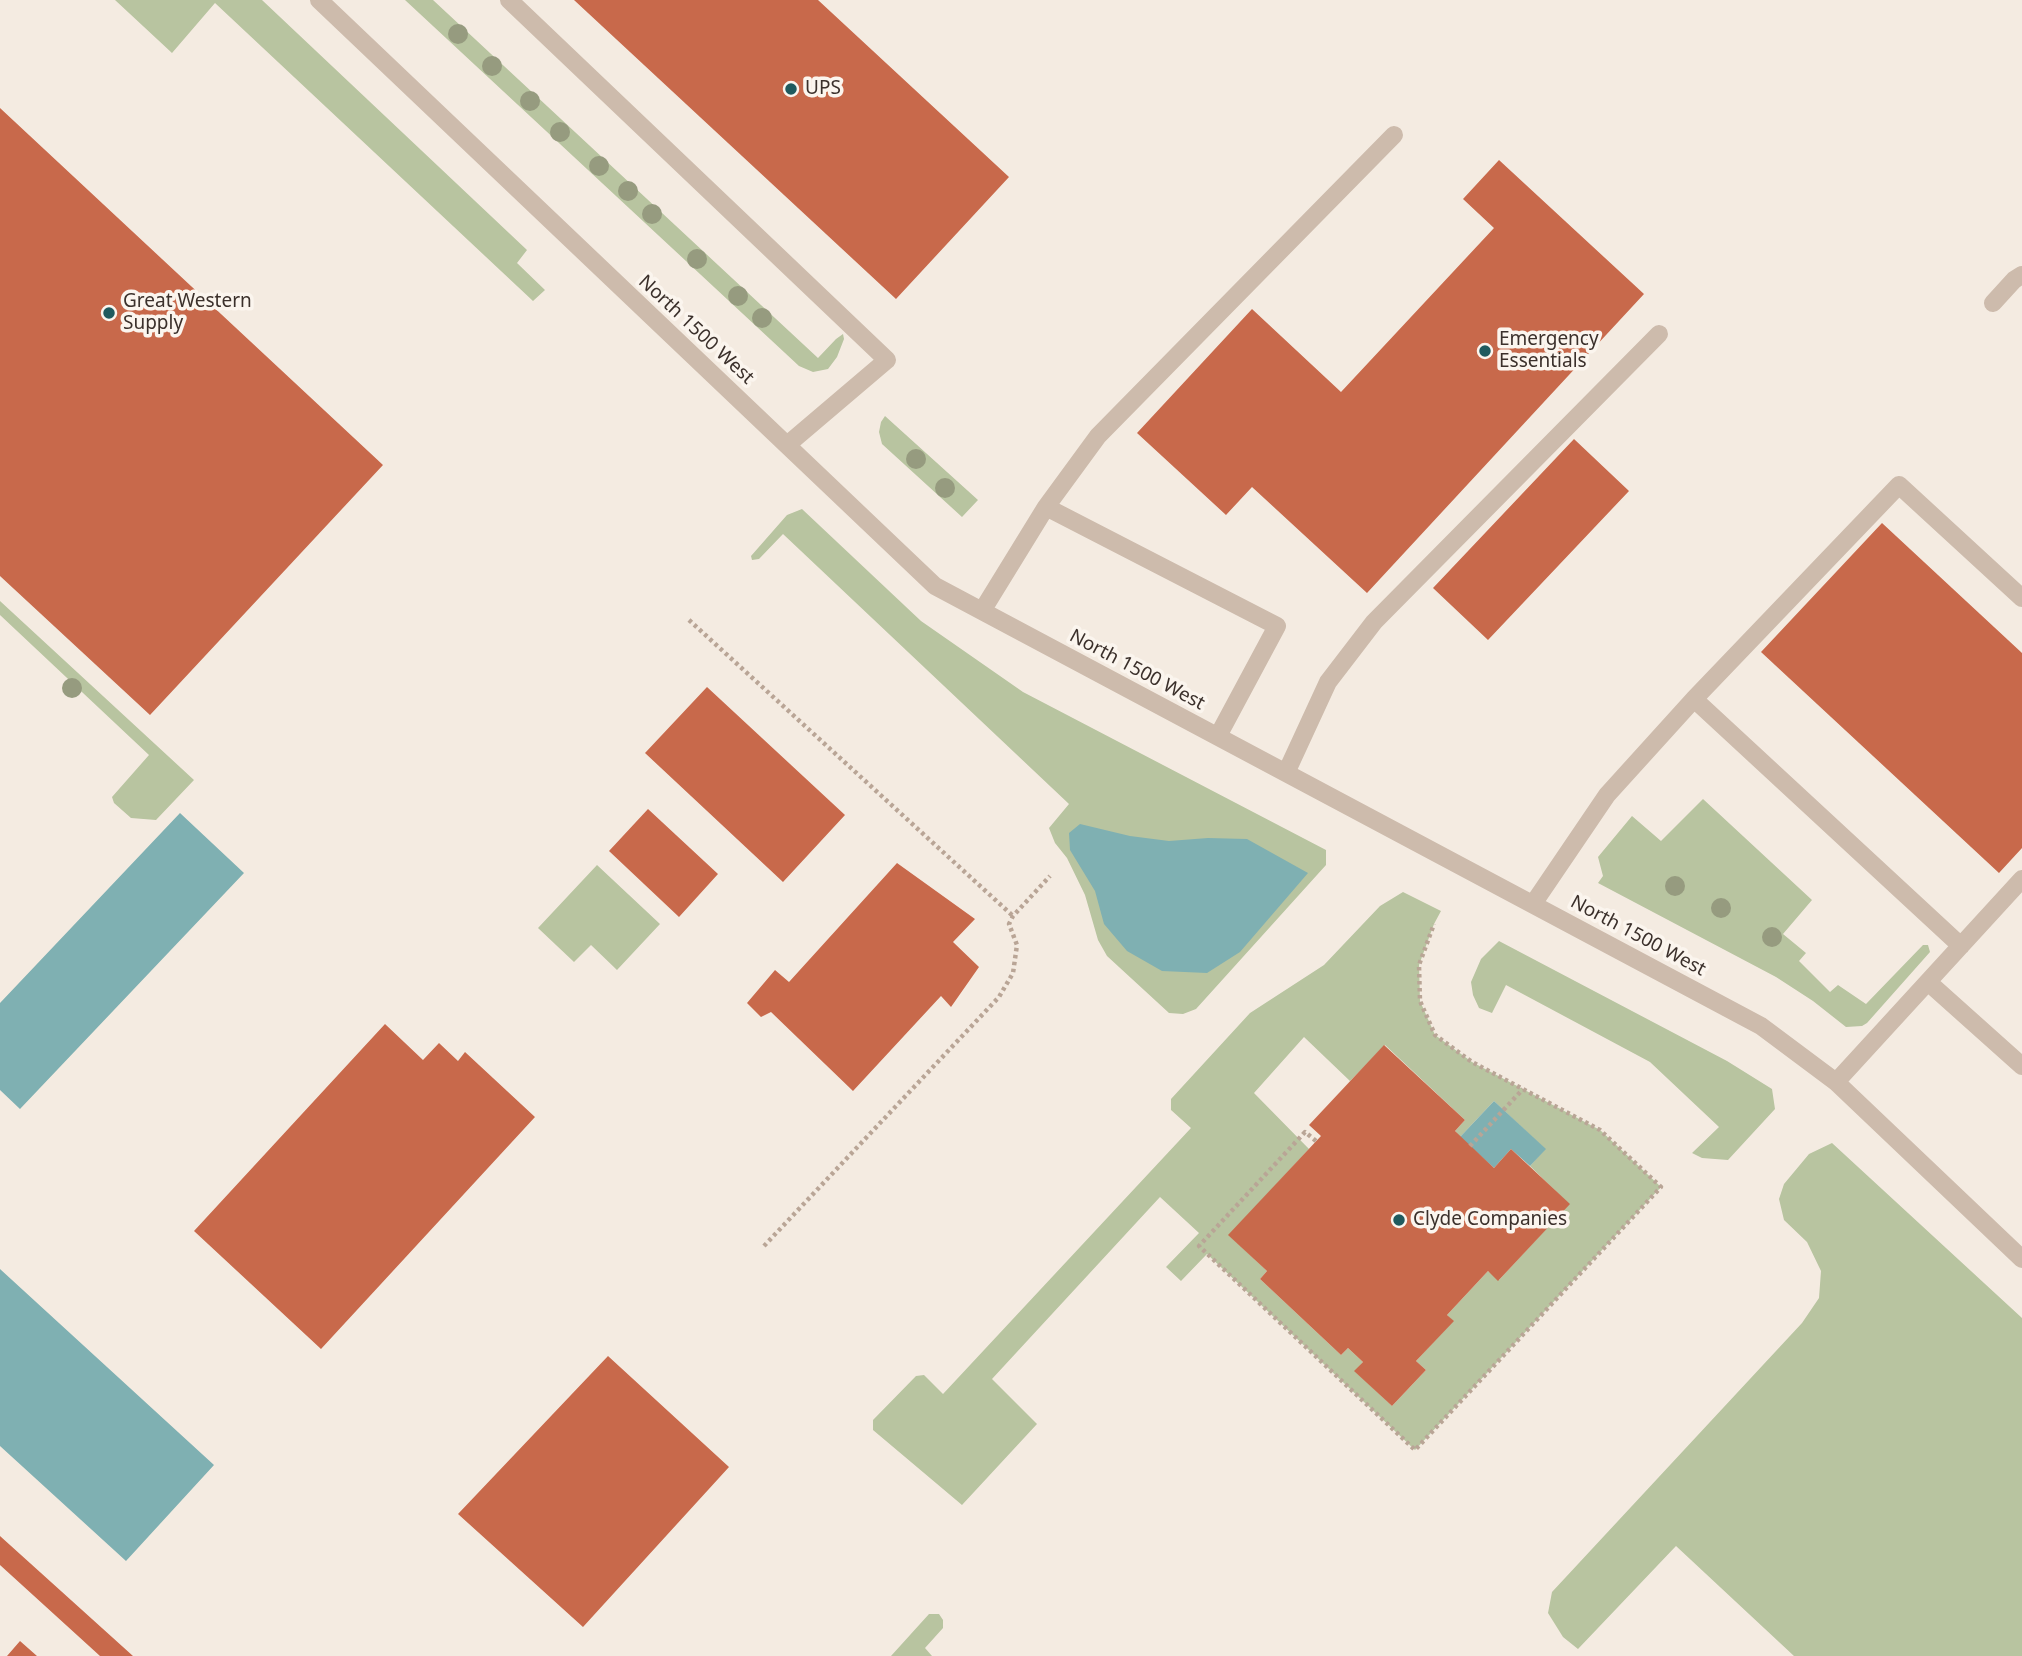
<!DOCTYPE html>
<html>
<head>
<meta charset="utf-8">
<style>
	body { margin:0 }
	canvas { display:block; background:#f4ebe1 }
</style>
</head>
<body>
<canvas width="2022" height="1656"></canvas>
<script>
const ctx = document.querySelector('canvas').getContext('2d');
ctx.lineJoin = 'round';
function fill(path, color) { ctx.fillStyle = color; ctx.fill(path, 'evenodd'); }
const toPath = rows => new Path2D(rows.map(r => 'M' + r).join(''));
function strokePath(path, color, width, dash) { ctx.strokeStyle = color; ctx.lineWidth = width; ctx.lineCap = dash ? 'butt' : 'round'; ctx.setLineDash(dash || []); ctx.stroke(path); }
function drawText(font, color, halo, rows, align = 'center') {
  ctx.font = font + ' "Noto Sans",sans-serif'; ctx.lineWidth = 7; ctx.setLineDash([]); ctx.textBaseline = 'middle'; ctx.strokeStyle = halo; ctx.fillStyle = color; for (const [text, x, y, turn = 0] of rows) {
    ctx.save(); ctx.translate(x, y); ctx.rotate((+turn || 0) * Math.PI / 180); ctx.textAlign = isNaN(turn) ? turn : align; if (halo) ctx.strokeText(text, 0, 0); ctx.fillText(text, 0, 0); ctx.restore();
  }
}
const green = toPath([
	[115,0,262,0,527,250,517,263,545,290,533,301,215,3,172,53],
	[405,0,433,0,818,358,836,339,843,334,844,339,837,357,828,369,813,372,799,366],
	[885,416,978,500,962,517,882,444,879,432,881,422],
	[802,509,921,621,1023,692,1326,850,1326,865,1196,1009,1183,1014,1169,1013,1107,956,1098,940,1085,895,1067,858,1055,843,1049,828,1069,804,783,534,759,559,752,560,751,556,787,515],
	[0,601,194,780,156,820,131,818,114,803,112,797,149,755,0,615],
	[1703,799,1812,900,1783,934,1806,953,1799,961,1830,992,1838,985,1866,1004,1923,945,1928,945,1930,952,1867,1023,1862,1026,1846,1027,1813,1001,1776,977,1598,883,1603,876,1598,857,1632,816,1661,841],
	[597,865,660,924,617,970,591,945,574,962,538,928],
	[1403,892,1441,911,1434,924,1419,965,1420,1001,1435,1035,1472,1062,1600,1130,1661,1187,1415,1450,1207,1254,1181,1281,1166,1267,1199,1233,1160,1197,992,1379,1037,1424,962,1505,873,1430,873,1420,916,1376,924,1375,943,1394,1191,1128,1171,1110,1171,1099,1250,1013,1324,965,1380,906],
	[1304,1037,1350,1081,1385,1045,1465,1120,1455,1131,1460,1137,1494,1101,1545,1149,1530,1166,1569,1204,1499,1280,1488,1271,1447,1315,1453,1321,1416,1361,1426,1370,1392,1406,1355,1371,1363,1362,1348,1348,1341,1355,1260,1279,1267,1271,1229,1235,1309,1149,1254,1093],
	[1499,941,1727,1061,1772,1089,1775,1109,1728,1160,1702,1158,1692,1153,1719,1127,1650,1062,1506,985,1492,1013,1479,1008,1473,995,1471,982,1481,959],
	[1832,1143,2022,1318,2022,1656,1794,1656,1676,1546,1578,1649,1563,1637,1548,1613,1552,1592,1802,1323,1819,1298,1821,1271,1807,1242,1784,1220,1779,1199,1784,1184,1809,1154],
	[929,1614,939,1614,943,1620,943,1628,925,1648,932,1656,891,1656]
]);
const water = toPath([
	[180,813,244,873,20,1109,0,1090,0,1003],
	[1080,824,1130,836,1169,841,1208,838,1247,839,1308,873,1240,952,1207,973,1162,971,1127,951,1104,924,1095,891,1070,850,1069,833],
	[1494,1101,1546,1149,1530,1166,1511,1149,1494,1168,1460,1137],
	[0,1269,214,1465,126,1561,0,1446]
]);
const building = toPath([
	[574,0,818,0,1009,177,896,299],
	[0,108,383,465,150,715,0,576],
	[1499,160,1644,294,1367,593,1252,487,1226,515,1137,433,1252,309,1341,392,1494,228,1463,199],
	[1574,439,1629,491,1488,640,1433,588],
	[1882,523,2022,653,2022,848,1999,873,1761,652],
	[707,687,845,815,783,882,645,753],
	[648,809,718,874,679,917,609,851],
	[897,863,975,919,953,942,979,967,951,1007,941,996,853,1091,771,1012,761,1017,747,1003,775,970,789,982],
	[385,1024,423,1060,439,1043,458,1061,465,1052,535,1117,321,1349,194,1231],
	[1384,1045,1465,1120,1455,1131,1494,1168,1511,1149,1570,1204,1498,1281,1488,1271,1447,1315,1454,1321,1416,1361,1426,1370,1392,1406,1354,1371,1363,1362,1348,1348,1341,1355,1260,1279,1267,1271,1228,1235,1321,1136,1309,1125],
	[608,1356,729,1467,583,1627,458,1514],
	[0,1536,133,1656,100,1656,0,1565],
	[20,1641,37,1656,7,1656]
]);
const path = toPath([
	[689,620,1013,916],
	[1316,1141,1305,1132,1199,1246,1415,1450,1661,1187,1600,1130,1472,1062,1435,1035,1420,1001,1419,965,1434,924],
	[1470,1146,1523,1089],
	[764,1246,999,997,1013,973,1017,945,1009,924,1013,916,1050,876]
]);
const minor = toPath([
	[319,0,935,586,1761,1026,1836,1082,2022,1259],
	[509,0,887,360,787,445],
	[1993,303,2014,280,2022,275],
	[1046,507,1098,436,1394,135],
	[982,611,1046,507,1277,626,1218,736],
	[1694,699,1961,946],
	[1286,773,1328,682,1374,622,1659,334],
	[1533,904,1607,795,1694,699,1899,485,2022,598],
	[1928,982,2022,1066],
	[1836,1082,2022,879]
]);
const trees = [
	[458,34],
	[492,66],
	[530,101],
	[560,132],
	[599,166],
	[628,191],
	[652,214],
	[697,259],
	[738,296],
	[762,318],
	[916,459],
	[945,488],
	[72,688],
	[1675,886],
	[1721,908],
	[1772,937]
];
const markers = [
	[791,89,7,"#1f5a5e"],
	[109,313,7,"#1f5a5e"],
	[1485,351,7,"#1f5a5e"],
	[1399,1220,7,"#1f5a5e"]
];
const poiNames = [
	["UPS",805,89],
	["Great Western",123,302],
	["Supply",123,324],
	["Emergency",1499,340],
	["Essentials",1499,362],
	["Clyde Companies",1413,1220]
];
const streetNames = [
	["North 1500 West",696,330,43],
	["North 1500 West",1137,670,28],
	["North 1500 West",1638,936,28]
];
fill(green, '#b8c4a0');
fill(water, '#7fb0b2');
fill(building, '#c8694b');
strokePath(path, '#b9a596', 4.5, [3.5, 3.5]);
strokePath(minor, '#cdbbac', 18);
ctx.fillStyle = '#969b7f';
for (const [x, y] of trees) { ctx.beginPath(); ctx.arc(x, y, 10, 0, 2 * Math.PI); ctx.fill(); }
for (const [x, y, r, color] of markers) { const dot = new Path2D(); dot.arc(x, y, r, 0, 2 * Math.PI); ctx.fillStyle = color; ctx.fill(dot); strokePath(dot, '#fbf5ee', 2.5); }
drawText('19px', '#3b302b', '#fbf5ee', poiNames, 'left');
drawText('19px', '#3b302b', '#fbf5ee', streetNames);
</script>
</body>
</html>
